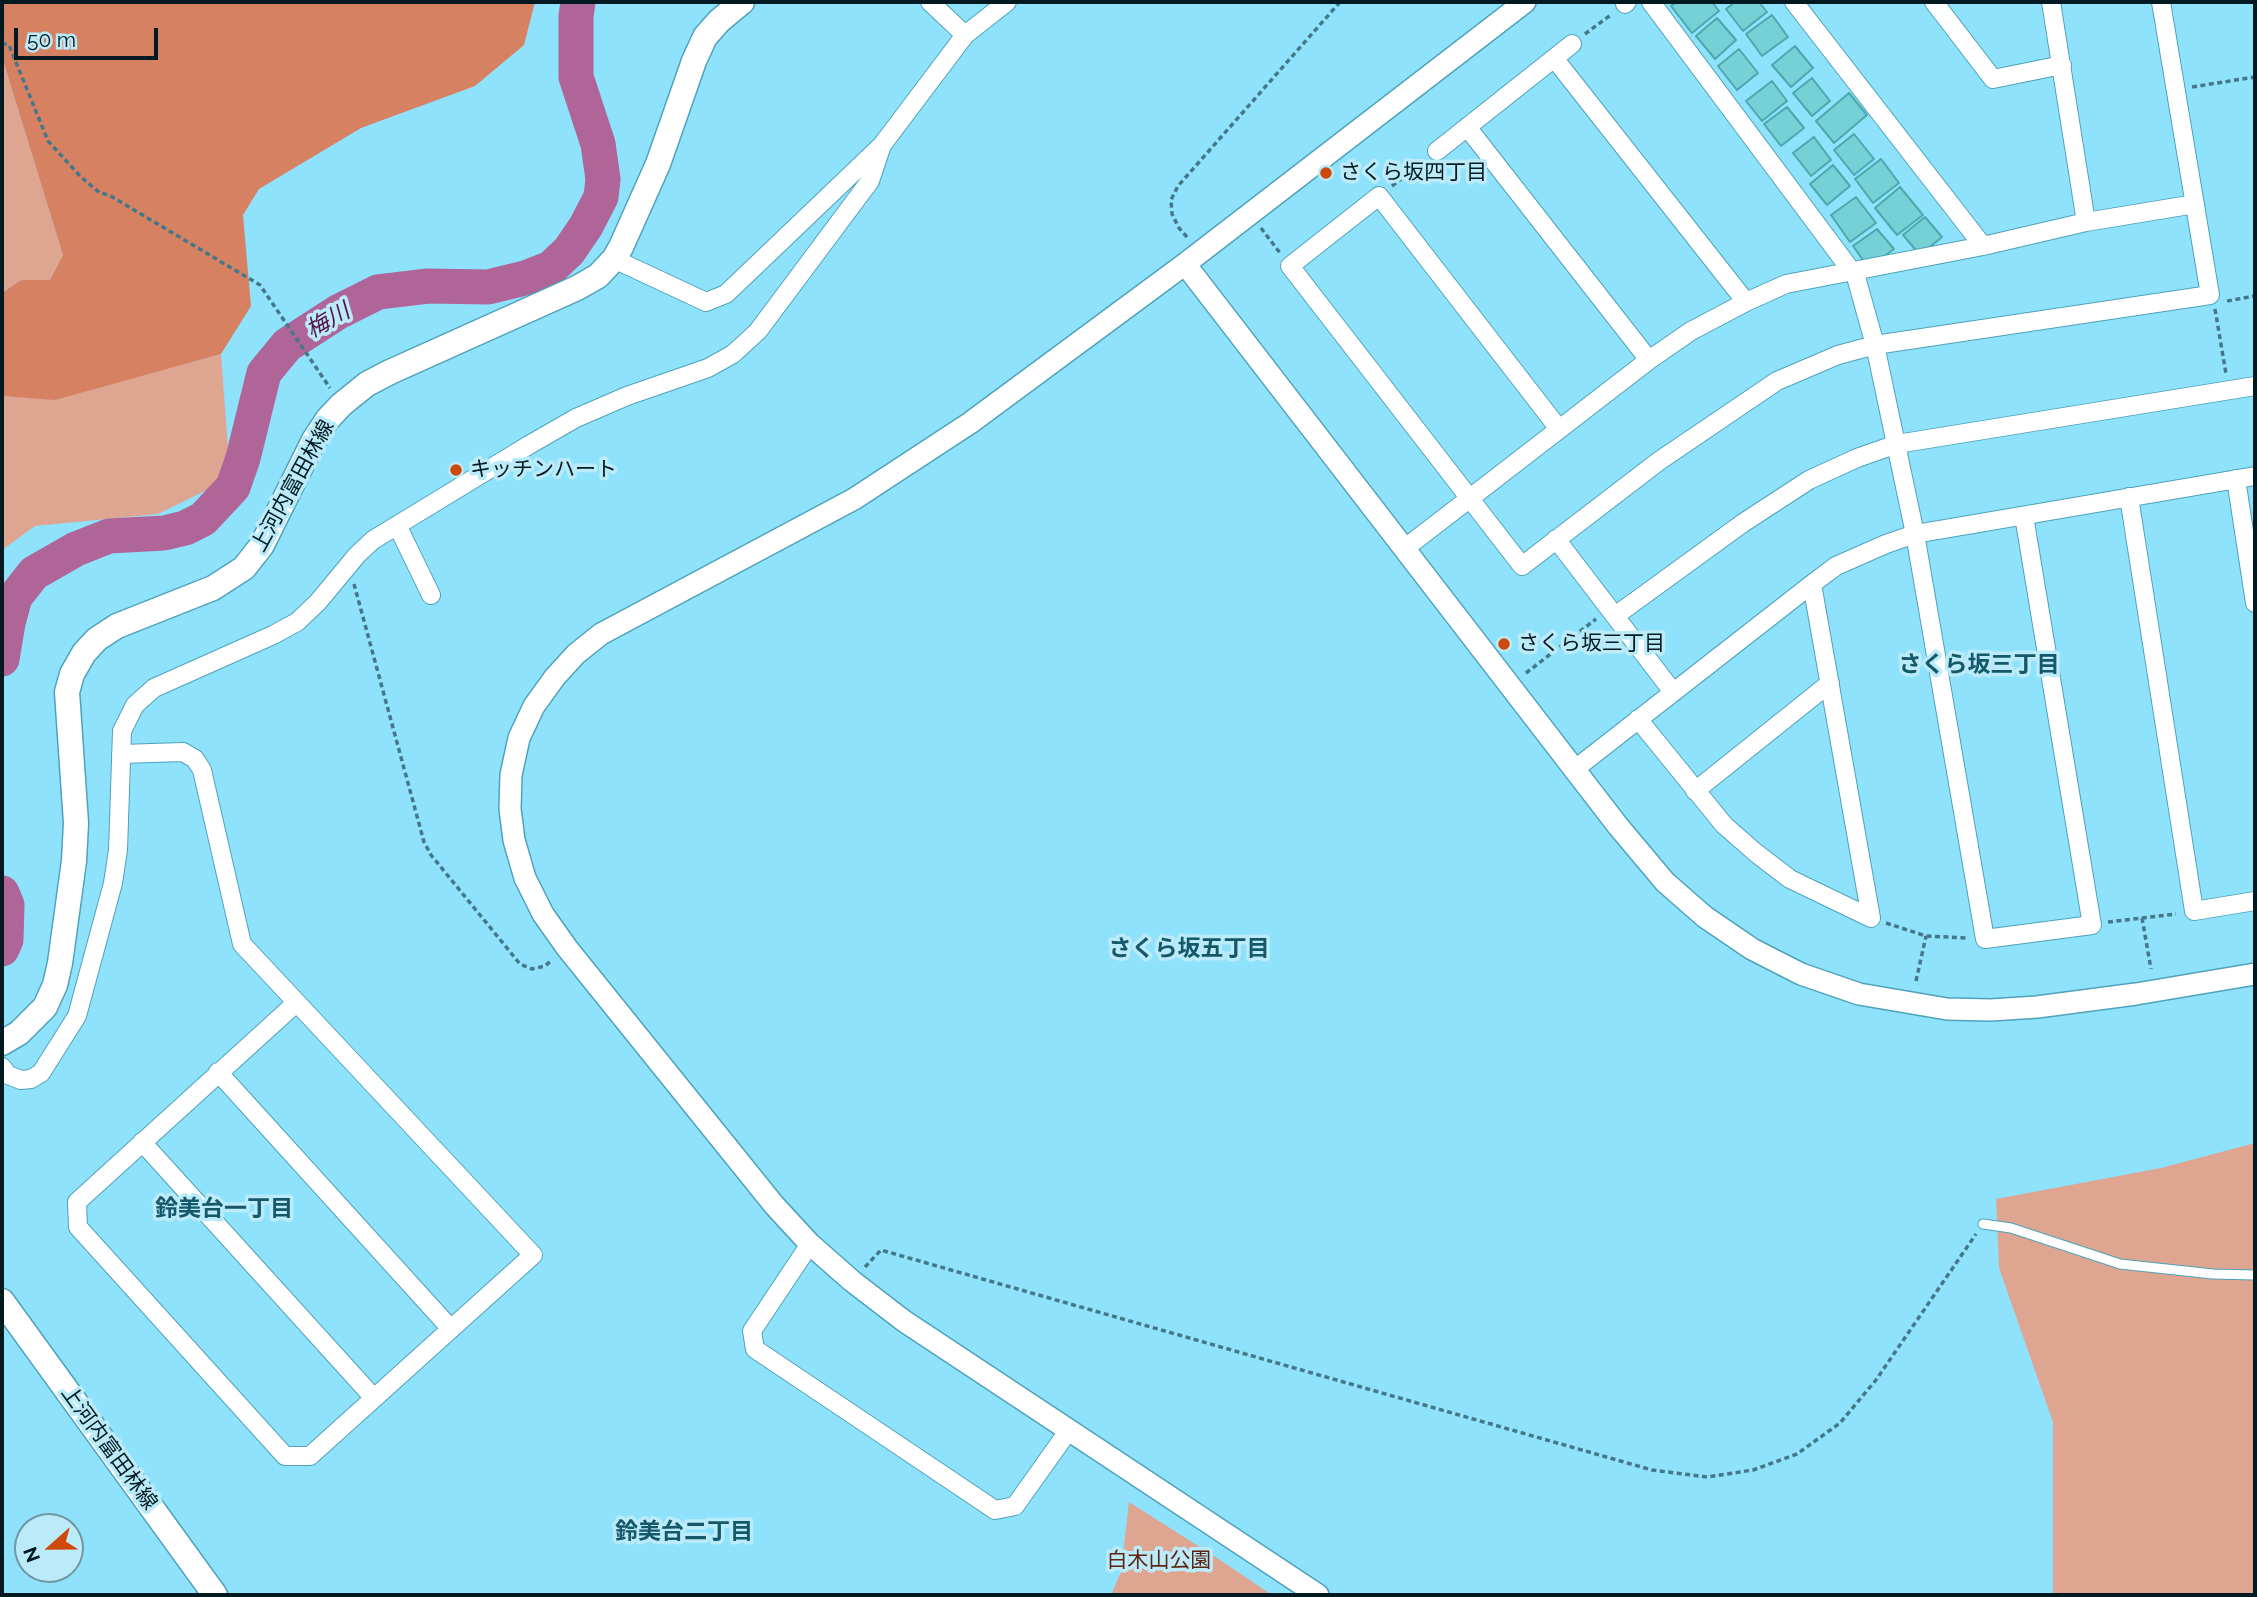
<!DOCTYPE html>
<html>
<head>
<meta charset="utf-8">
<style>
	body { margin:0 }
	#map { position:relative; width:2257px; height:1597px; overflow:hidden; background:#8fe2fc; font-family:Raleway,sans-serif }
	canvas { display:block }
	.frame { position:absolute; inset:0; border:4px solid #011a22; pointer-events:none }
	.north { position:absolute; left:14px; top:1513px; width:70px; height:70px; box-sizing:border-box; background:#bbeaf9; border:2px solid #7197a3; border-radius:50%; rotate:249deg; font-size:19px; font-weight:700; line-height:28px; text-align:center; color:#011a22 }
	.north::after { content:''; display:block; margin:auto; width:24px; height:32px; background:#cf490b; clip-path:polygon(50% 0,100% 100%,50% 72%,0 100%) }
	.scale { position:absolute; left:14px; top:28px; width:144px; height:32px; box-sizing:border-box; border:4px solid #011a22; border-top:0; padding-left:9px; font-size:21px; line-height:24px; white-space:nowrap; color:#011a22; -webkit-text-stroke:5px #bbeaf9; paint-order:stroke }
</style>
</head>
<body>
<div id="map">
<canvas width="2257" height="1597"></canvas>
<div class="frame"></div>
<div class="north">N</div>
<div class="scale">50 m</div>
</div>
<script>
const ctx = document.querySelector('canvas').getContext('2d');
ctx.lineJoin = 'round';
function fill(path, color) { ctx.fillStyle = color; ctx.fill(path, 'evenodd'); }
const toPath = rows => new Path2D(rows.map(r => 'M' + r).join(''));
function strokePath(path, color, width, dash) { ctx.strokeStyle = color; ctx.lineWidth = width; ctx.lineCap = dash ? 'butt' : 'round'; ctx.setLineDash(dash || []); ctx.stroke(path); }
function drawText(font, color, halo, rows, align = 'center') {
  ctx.font = font + ' Raleway,"Noto Sans JP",sans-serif'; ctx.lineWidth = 7; ctx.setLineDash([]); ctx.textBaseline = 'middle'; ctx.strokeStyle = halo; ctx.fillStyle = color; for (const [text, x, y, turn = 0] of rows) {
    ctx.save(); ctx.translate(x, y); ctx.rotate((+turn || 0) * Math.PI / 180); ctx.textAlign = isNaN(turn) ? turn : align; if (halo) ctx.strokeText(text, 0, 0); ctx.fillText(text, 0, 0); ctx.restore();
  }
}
const green = toPath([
	[2,57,63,255,50,280,21,280,2,293],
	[221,354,229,462,213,487,158,514,35,526,2,550,2,396,55,399],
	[2255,1143,2255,1595,2053,1595,2053,1422,1999,1268,1996,1199,2161,1168],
	[1129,1502,1217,1558,1272,1595,1111,1595,1121,1572]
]);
const forest = toPath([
	[2,2,535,2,524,45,475,86,361,128,259,189,243,215,251,306,221,354,55,400,2,396,2,293,21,280,50,280,63,255,2,57]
]);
const river = toPath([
	[2,659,8,623,15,597,34,573,76,549,109,536,164,533,185,528,203,519,233,487,243,458,264,373,287,345,338,312,378,292,428,286,488,287,525,278,551,268,569,251,586,226,601,197,603,179,598,144,576,77,576,16,578,2],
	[2,893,7,905,6,940,2,949]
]);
const building = toPath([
	[1676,2,1712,2,1719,11,1692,33,1671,6,1676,2],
	[1735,2,1759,2,1767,12,1743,31,1726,9,1735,2],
	[1772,15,1788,37,1762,56,1746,34,1772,15],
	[1717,18,1736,40,1715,59,1696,36,1717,18],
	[1795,46,1813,68,1791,87,1772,65,1795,46],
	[1739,49,1758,73,1737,90,1718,66,1739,49],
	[1812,78,1830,101,1812,116,1793,93,1812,78],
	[1772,81,1787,101,1762,121,1746,101,1772,81],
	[1849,93,1867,115,1834,143,1816,121,1849,93],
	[1787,107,1804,128,1781,146,1764,124,1787,107],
	[1854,134,1874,159,1854,175,1834,150,1854,134],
	[1814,137,1831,160,1811,176,1793,153,1814,137],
	[1881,159,1899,183,1873,203,1855,179,1881,159],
	[1833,165,1850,186,1827,205,1810,184,1833,165],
	[1900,187,1923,215,1897,235,1875,208,1900,187],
	[1856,197,1876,223,1850,242,1831,215,1856,197],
	[1925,217,1942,237,1920,255,1903,235,1925,217],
	[1877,229,1894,249,1878,261,1865,263,1853,246,1877,229]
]);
const path = toPath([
	[1585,34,1612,14],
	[2,43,9,45,48,141,81,177,100,193,109,195,260,285,330,388],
	[2192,87,2255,77],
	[1392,186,1424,161],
	[1261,228,1280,253],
	[1187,237,1179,228,1172,214,1171,200,1178,186,1340,2],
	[2227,301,2255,296],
	[2215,309,2226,374],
	[354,584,424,842,431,855,520,964,532,969,545,966,552,960],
	[1526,673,1596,619],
	[2142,918,2151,969],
	[2108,922,2176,914],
	[1886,923,1926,936,1967,938],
	[1916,981,1926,936],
	[865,1267,881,1250,1652,1470,1707,1477,1753,1470,1797,1454,1840,1423,1876,1380,1976,1234]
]);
const service = toPath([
	[1983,1224,2011,1228,2120,1264,2213,1274,2255,1275]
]);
const minor = toPath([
	[930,2,965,35],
	[1651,2,1856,277,1875,345,1915,534,1985,939,2092,925,2024,516],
	[1794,2,1983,246],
	[1934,2,1993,79,2062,65],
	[2051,2,2086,222],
	[1625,4,1627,2],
	[1554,58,1746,302],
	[1467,127,1649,360],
	[1437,151,1572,44],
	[614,259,706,302,726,294,882,145,965,35,1007,2],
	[1559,429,1379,196,1290,266,1522,566,1659,461,1777,381,1838,355,1875,345,2210,295,2161,2],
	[2236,479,2255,603],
	[2129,497,2194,911,2255,901],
	[397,525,431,595],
	[1556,539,1673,692],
	[1404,549,1649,360,1691,331,1746,302,1786,284,1983,246,2086,222,2195,204],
	[1812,584,1871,918],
	[1615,616,1743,523,1809,480,1857,458,1897,444,2255,386],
	[1638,719,1724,825,1756,853,1790,879,1871,918],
	[121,754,183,752,195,759,202,770,242,944,533,1255,310,1456,285,1456,78,1227,77,1202,296,1003],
	[1575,769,1812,584,1836,566,1886,544,1915,534,2255,476],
	[1695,791,1830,683],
	[2,1067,8,1075,21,1080,31,1079,41,1073,77,1016,113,883,118,850,122,731,135,705,154,688,273,635,297,622,318,602,357,555,373,540,529,445,576,418,627,396,708,368,733,354,758,331,870,181,882,145],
	[218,1072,451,1329],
	[142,1142,373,1397],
	[810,1244,752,1331,755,1349,995,1510,1015,1506,1069,1430]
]);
const tertiary = toPath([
	[1185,264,1618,826,1665,882,1705,917,1752,949,1801,974,1859,994,1947,1009,1991,1010,2037,1007,2136,994,2255,974],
	[1318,1595,904,1321,852,1281,810,1244,774,1205,567,948,543,914,525,878,514,840,510,809,511,775,519,738,534,706,555,677,576,654,601,634,854,499,970,423,1185,264,1525,2]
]);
const secondary = toPath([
	[2,1043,19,1033,45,1007,55,985,60,963,74,861,76,823,67,692,72,674,84,653,97,639,117,626,213,588,244,568,262,545,314,440,327,420,341,405,367,384,390,372,577,288,598,276,614,259,621,247,658,164,694,61,705,37,719,21,742,2],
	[2,1301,215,1595]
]);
const markers = [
	[1326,173,7,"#cf490b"],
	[456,470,7,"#cf490b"],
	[1504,644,7,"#cf490b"]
];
const poiNames = [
	["さくら坂四丁目",1340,173],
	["キッチンハート",470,470],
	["さくら坂三丁目",1518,644]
];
const streetNames = [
	["上河内富田林線",293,486,-61],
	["上河内富田林線",109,1448,54]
];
const parkNames = [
	["白木山公園",1159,1561]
];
const waterNames = [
	["梅川",328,321,-30]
];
const neighbourhoodNames = [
	["さくら坂三丁目",1979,665],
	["さくら坂五丁目",1189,949],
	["鈴美台一丁目",224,1209],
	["鈴美台二丁目",684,1532]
];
fill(green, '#dea591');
fill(forest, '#d78163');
strokePath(river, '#af6598', 35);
fill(building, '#75d1d5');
strokePath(building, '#4ba8ad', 2);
strokePath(service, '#4fa2ba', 11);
strokePath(minor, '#4fa2ba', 20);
strokePath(tertiary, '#4fa2ba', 24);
strokePath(secondary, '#4fa2ba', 27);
strokePath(path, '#447888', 3.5, [5, 3.5]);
strokePath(service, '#fff', 9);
strokePath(minor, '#fff', 18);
strokePath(tertiary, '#fff', 21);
strokePath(secondary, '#fff', 24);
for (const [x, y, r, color] of markers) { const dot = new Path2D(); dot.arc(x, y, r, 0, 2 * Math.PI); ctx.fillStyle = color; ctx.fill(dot); strokePath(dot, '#bbeaf9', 2.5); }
drawText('21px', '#011a22', '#bbeaf9', poiNames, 'left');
drawText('21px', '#011a22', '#bbeaf9', streetNames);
drawText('21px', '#5d2511', '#bbeaf9', parkNames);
drawText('italic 23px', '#571346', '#bbeaf9', waterNames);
drawText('bold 23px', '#14586a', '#bbeaf9', neighbourhoodNames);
</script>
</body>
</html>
